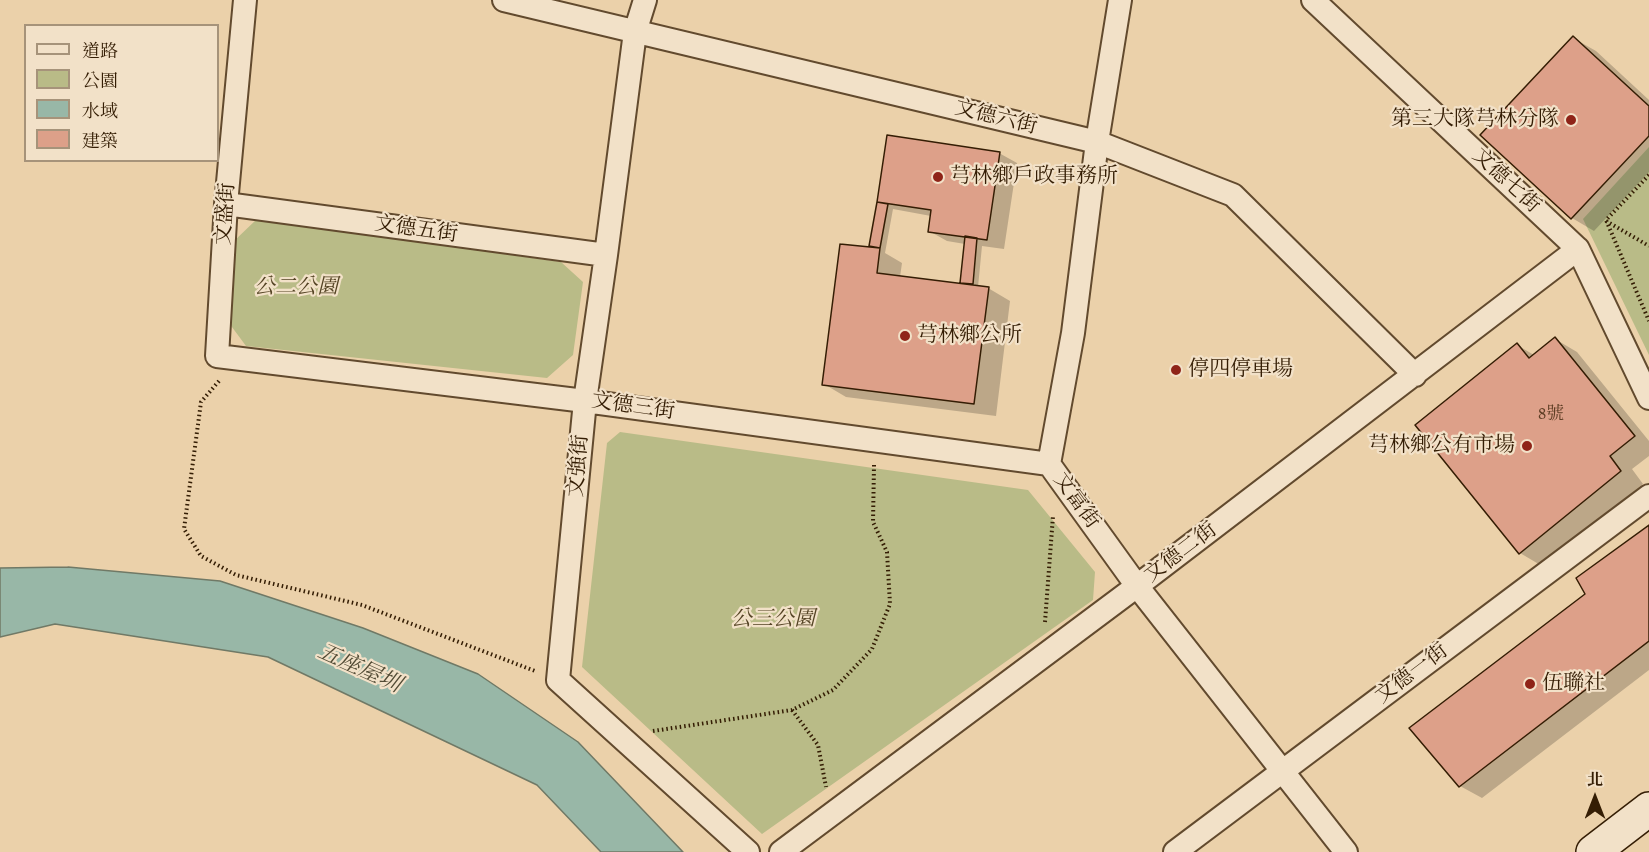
<!DOCTYPE html>
<html>
<head>
<meta charset="utf-8">
<style>
	body { margin:0 }
	#map { position:relative; width:1649px; height:852px; overflow:hidden; background:#ebd1aa; font-family:Alegreya,"Noto Serif TC",serif }
	canvas { display:block }
	.legend { position:absolute; left:24px; top:24px; width:195px; height:138px; box-sizing:border-box; background:#f2e1c8; border:2px solid #a6937a; margin:0; padding:8px 10px; list-style:none; font-size:18px; color:#341d04 }
	.legend li { display:flex; align-items:center; gap:12px; height:30px }
	.legend b { width:30px; border:2px solid #a6937a }
	.north { position:absolute; left:1565px; top:768px; width:60px; height:60px; -webkit-text-stroke:4px #f2e1c8; paint-order:stroke; rotate:0deg; font-size:16px; font-weight:700; line-height:24px; text-align:center; color:#341d04 }
	.north::after { content:''; display:block; margin:auto; width:21px; height:27px; background:#341d04; clip-path:polygon(50% 0,100% 100%,50% 72%,0 100%) }
</style>
</head>
<body>
<div id="map">
<canvas width="1649" height="852"></canvas>
<ul class="legend">
<li><b style="height:8px;background:#f2e1c8"></b>道路</li>
<li><b style="height:16px;background:#b9bb87"></b>公園</li>
<li><b style="height:16px;background:#98b7a7"></b>水域</li>
<li><b style="height:16px;background:#dda089"></b>建築</li>
</ul>
<div class="north">北</div>
</div>
<script>
const ctx = document.querySelector('canvas').getContext('2d');
ctx.lineJoin = 'round';
function fill(path, color) { ctx.fillStyle = color; ctx.fill(path, 'evenodd'); }
const toPath = rows => new Path2D(rows.map(r => 'M' + r).join(''));
function strokePath(path, color, width, dash) { ctx.strokeStyle = color; ctx.lineWidth = width; ctx.lineCap = dash ? 'butt' : 'round'; ctx.setLineDash(dash || []); ctx.stroke(path); }
function drawText(font, color, halo, rows, align = 'center') {
  ctx.font = font + ' Alegreya,"Noto Serif TC",serif'; ctx.lineWidth = 4.5; ctx.setLineDash([]); ctx.textBaseline = 'middle'; ctx.strokeStyle = halo; ctx.fillStyle = color; for (const [text, x, y, turn = 0] of rows) {
    ctx.save(); ctx.translate(x, y); ctx.rotate((+turn || 0) * Math.PI / 180); ctx.textAlign = isNaN(turn) ? turn : align; if (halo) ctx.strokeText(text, 0, 0); ctx.fillText(text, 0, 0); ctx.restore();
  }
}
const green = toPath([
	[1649,147,1649,355,1583,219],
	[257,219,561,262,583,282,573,355,547,378,246,346,229,323,234,241],
	[620,432,1028,490,1095,572,1093,600,762,834,582,667,607,443]
]);
const water = toPath([
	[68,567,220,581,363,628,478,674,578,742,683,852,601,852,537,785,268,657,55,624,0,637,0,568,68,567]
]);
const shadow = toPath([
	[1573,38,1596,51,1649,100,1649,172,1594,231,1572,218,1482,135],
	[999,153,1017,163,1004,249,982,246,978,287,988,288,1010,301,996,416,846,397,824,384,877,250,870,246,878,202],
	[893,209,931,216,929,231,947,241,965,244,961,282,968,286,900,277,902,263,885,253],
	[1555,339,1577,352,1649,441,1649,456,1632,469,1643,484,1542,566,1520,553,1517,345,1534,355],
	[1649,527,1649,670,1482,798,1460,786,1587,595]
]);
const building = toPath([
	[1573,36,1649,106,1649,136,1571,219,1480,135,1573,36],
	[887,135,1000,152,987,240,928,232,931,210,877,202,887,135],
	[877,202,888,204,880,248,869,246,877,202],
	[965,236,977,238,973,284,960,283,965,236],
	[840,244,880,248,877,273,989,287,974,404,822,385,840,244],
	[1555,337,1635,436,1610,456,1621,471,1519,554,1415,425,1517,343,1529,358,1555,337],
	[1649,525,1649,641,1459,787,1409,728,1585,594,1576,578,1649,525]
]);
const path = toPath([
	[1649,175,1606,220,1649,321],
	[1606,221,1649,246],
	[219,381,201,402,184,529,201,556,236,575,362,605,535,671],
	[1045,622,1053,516],
	[792,710,818,745,826,787],
	[653,731,792,710,833,690,872,649,890,604,887,552,873,522,874,465]
]);
const minor = toPath([
	[245,0,226,204,217,356,585,401,1049,464],
	[504,0,1097,142,1233,195,1415,375],
	[645,0,635,32,606,255,585,401,558,680,748,852],
	[1120,0,1097,142,1073,333,1049,464,1137,586,1346,852],
	[1313,0,1578,249,1649,398],
	[226,204,606,255],
	[781,852,1137,586,1578,249],
	[1175,852,1649,496]
]);
const secondary = toPath([
	[1593,852,1649,809]
]);
const markers = [
	[1571,120,6,"#8f2418"],
	[938,177,6,"#8f2418"],
	[905,336,6,"#8f2418"],
	[1176,370,6,"#8f2418"],
	[1527,446,6,"#8f2418"],
	[1530,684,6,"#8f2418"]
];
const numberNames = [
	["8號",1551,415]
];
const streetNames = [
	["文德六街",996,118,14],
	["文德七街",1506,181,43],
	["文盛街",226,214,-86],
	["文德五街",416,230,8],
	["文德三街",633,407,8],
	["文強街",579,466,-85],
	["文富街",1076,501,54],
	["文德二街",1181,553,-37],
	["文德一街",1412,674,-37]
];
const poiNames = [
	["第三大隊芎林分隊",1559,120,"right"],
	["芎林鄉戶政事務所",950,177],
	["芎林鄉公所",917,336],
	["停四停車場",1188,370],
	["芎林鄉公有市場",1515,446,"right"],
	["伍聯社",1542,684]
];
const parkNames = [
	["公二公園",296,288],
	["公三公園",773,620]
];
const waterNames = [
	["五座屋圳",359,669,24]
];
fill(green, '#b9bb87');
fill(water, '#98b7a7');
strokePath(water, '#707966', 1.5);
fill(shadow, '#0003');
fill(building, '#dda089');
strokePath(building, '#341d04', 1.5);
strokePath(minor, '#624a2e', 26);
strokePath(secondary, '#341d04', 36);
strokePath(path, '#341d04', 4, [1.5, 3]);
strokePath(minor, '#f2e1c8', 22);
strokePath(secondary, '#f2e1c8', 33);
for (const [x, y, r, color] of markers) { const dot = new Path2D(); dot.arc(x, y, r, 0, 2 * Math.PI); ctx.fillStyle = color; ctx.fill(dot); strokePath(dot, '#f2e1c8', 2); }
drawText('18px', '#5e3e25', null, numberNames);
drawText('21px', '#341d04', '#f2e1c8', streetNames);
drawText('21px', '#341d04', '#f2e1c8', poiNames, 'left');
drawText('italic 21px', '#554425', '#f2e1c8', parkNames);
drawText('italic 22px', '#524b35', '#f2e1c8', waterNames);
</script>
</body>
</html>
